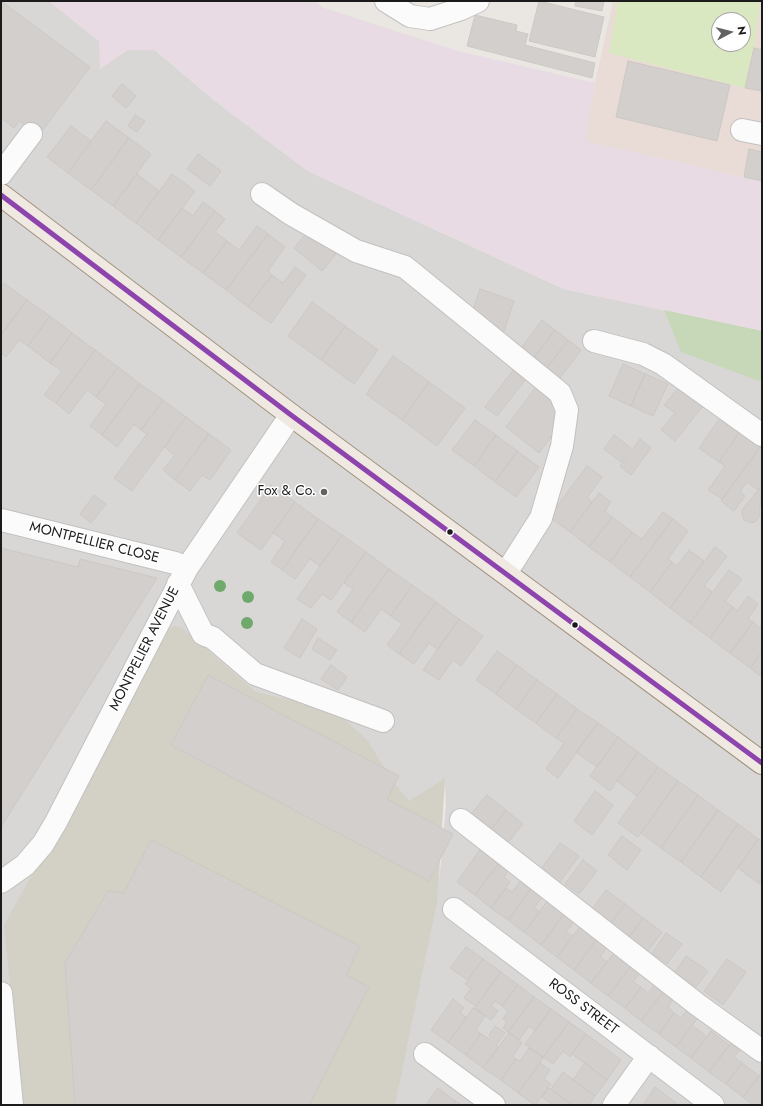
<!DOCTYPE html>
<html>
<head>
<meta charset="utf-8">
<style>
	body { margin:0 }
	#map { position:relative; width:763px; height:1106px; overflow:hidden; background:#eae7e3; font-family:Jost,sans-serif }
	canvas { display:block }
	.frame { position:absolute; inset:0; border:2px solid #1b1b1b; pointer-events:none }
	.north { position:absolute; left:711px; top:12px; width:40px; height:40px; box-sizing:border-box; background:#fff; border:1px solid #a4a4a4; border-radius:50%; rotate:83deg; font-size:11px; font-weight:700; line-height:16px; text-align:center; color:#1b1b1b }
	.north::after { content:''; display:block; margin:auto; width:14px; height:18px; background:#636261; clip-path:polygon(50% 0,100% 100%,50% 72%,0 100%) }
</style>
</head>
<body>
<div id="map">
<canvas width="763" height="1106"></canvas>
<div class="frame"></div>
<div class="north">N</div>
</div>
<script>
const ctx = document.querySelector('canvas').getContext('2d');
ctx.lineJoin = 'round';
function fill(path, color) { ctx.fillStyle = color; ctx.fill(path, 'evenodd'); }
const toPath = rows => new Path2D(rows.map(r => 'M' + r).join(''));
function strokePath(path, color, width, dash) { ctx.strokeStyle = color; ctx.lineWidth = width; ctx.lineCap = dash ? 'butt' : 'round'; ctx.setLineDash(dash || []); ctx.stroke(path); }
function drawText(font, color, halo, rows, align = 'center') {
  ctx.font = font + ' Jost,sans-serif'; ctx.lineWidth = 3; ctx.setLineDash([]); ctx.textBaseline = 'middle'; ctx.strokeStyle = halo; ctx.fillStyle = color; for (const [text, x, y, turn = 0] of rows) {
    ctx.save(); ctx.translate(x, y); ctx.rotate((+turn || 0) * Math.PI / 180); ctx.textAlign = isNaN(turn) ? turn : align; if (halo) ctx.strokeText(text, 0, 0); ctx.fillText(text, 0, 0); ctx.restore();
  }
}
const residential = toPath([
	[1,1,49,1,99,41,128,50,155,50,215,101,308,171,564,289,762,331,762,1105,1,1105],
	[445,784,446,805,439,884,442,814]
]);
const industrial = toPath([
	[49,1,314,1,324,8,458,51,595,83,586,141,762,181,762,331,564,289,308,171,215,101,156,50,128,50,100,69,99,41]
]);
const military = toPath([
	[613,1,762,1,762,181,585,141,595,83],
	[719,20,743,20,743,44,719,44]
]);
const construction = toPath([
	[174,626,181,627,256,692,327,708,345,720,368,741,392,780,409,801,445,778,437,902,395,1105,22,1105,4,925,169,629]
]);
const grass = toPath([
	[618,1,760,1,754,48,745,88,609,53],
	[719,20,743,20,743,44,719,44]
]);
const forest = toPath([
	[664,310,762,331,762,382,681,352]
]);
const building = toPath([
	[1,1,90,67,39,135,19,121,14,128,1,118,1,1],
	[539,1,604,17,595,57,529,41,539,1],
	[576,1,604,1,602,11,575,6,576,1],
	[475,15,517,25,516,31,528,34,525,45,595,63,592,78,467,46,475,15],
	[754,48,762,50,762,91,745,88,754,48],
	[628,61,730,85,717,141,616,117,628,61],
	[122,84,136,96,126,108,112,96,122,84],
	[135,115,145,121,137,132,128,126,135,115],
	[106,121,129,138,91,190,68,173,106,121],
	[71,126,91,141,68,173,47,157,71,126],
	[129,138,151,154,113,206,91,190,129,138],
	[749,149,762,152,762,181,744,177,749,149],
	[198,154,221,171,210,186,187,169,198,154],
	[137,174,159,191,136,223,113,206,137,174],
	[172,174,195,191,158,240,136,223,172,174],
	[203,202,215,211,181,257,158,240,182,208,193,216,203,202],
	[215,211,225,219,215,232,227,241,203,273,181,257,215,211],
	[257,226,268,234,226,290,203,273,227,241,239,250,257,226],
	[308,231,336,254,322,271,294,248,308,231],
	[268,234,285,247,268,271,272,275,248,307,226,290,268,234],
	[295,267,306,275,271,323,248,307,272,275,283,283,295,267],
	[4,283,27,300,1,335,1,287,4,283],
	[480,289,514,301,502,337,473,311,480,289],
	[27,300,50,316,28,346,19,340,6,357,1,353,1,335,27,300],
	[312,302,345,326,321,360,288,336,312,302],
	[50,316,72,333,50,363,28,346,50,316],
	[542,320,555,330,531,362,518,352,542,320],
	[345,326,378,350,354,384,321,360,345,326],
	[555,330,568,340,544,372,531,362,555,330],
	[72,333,95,350,56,403,44,395,62,371,50,363,72,333],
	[568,340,581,350,557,382,544,372,568,340],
	[95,350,118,367,96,397,87,390,69,414,56,403,95,350],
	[393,356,429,382,402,420,366,394,393,356],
	[623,364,645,374,631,406,609,396,623,364],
	[517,365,529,375,497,416,485,407,517,365],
	[118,367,140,384,102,435,90,426,106,404,96,397,118,367],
	[645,374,668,384,653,416,631,406,645,374],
	[429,382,465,408,437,446,402,420,429,382],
	[539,383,561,399,558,427,539,453,506,427,539,383],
	[140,384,163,400,141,430,134,424,117,447,102,435,140,384],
	[679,387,703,406,675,441,661,430,675,413,664,405,679,387],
	[163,400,186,417,132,491,114,478,147,434,141,430,163,400],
	[186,417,209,434,175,480,163,470,175,455,164,447,186,417],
	[720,418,740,432,719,462,699,448,720,418],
	[475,420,496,435,474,466,452,450,475,420],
	[740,432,760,447,722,499,708,490,725,466,719,462,740,432],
	[209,434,231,450,210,480,202,475,190,491,175,480,209,434],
	[496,435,517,451,495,482,474,466,496,435],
	[614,435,631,448,621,462,604,449,614,435],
	[640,439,651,448,631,475,620,466,640,439],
	[760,447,762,448,762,485,758,490,747,482,740,492,745,496,734,511,721,501,760,447],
	[517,451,539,467,516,497,495,482,517,451],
	[587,466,602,477,587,498,592,502,570,532,549,517,587,466],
	[271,485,295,502,261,550,237,533,271,485],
	[762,485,759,517,755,522,750,523,744,520,742,515,742,510,762,485],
	[599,493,611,502,605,511,612,517,589,547,570,532,599,493],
	[94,495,106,504,91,523,80,514,94,495],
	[295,502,318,519,282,570,271,562,285,541,273,533,295,502],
	[663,512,673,519,630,577,610,562,632,532,642,539,663,512],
	[612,517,632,532,610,562,589,547,612,517],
	[318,519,342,535,320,566,310,559,295,579,282,570,318,519],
	[673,519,688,531,668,559,672,562,650,592,630,577,673,519],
	[342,535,366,552,331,600,322,594,311,608,297,599,342,535],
	[715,547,727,556,704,586,712,592,690,623,670,608,715,547],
	[1,548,78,567,80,559,157,578,1,827,1,548],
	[689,550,704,561,670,608,650,592,672,562,677,566,689,550],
	[366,552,389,569,351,622,337,612,353,589,344,583,366,552],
	[389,569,412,585,391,616,381,609,365,632,351,622,389,569],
	[729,570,742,579,725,601,733,607,710,638,690,623,729,570],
	[412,585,436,602,399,654,387,645,402,624,391,616,412,585],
	[748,596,758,604,748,619,753,622,730,653,710,638,733,607,737,611,748,596],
	[436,602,459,619,438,650,429,643,414,664,399,654,436,602],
	[302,619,317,629,300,658,284,648,302,619],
	[459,619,483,636,461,666,453,660,439,680,423,670,459,619],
	[753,622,760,628,762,625,762,652,750,668,730,653,753,622],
	[318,638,337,650,330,660,312,649,318,638],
	[497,651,517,665,496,694,476,680,497,651],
	[762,652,762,677,750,668,762,652],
	[331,665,347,677,338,690,321,679,331,665],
	[517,665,537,680,516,709,496,694,517,665],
	[208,675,399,776,387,799,453,834,429,881,171,745,208,675],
	[537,680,557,694,536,723,516,709,537,680],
	[557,694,577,709,556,738,536,723,557,694],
	[577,709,598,723,558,778,546,769,564,743,556,738,577,709],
	[598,723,618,737,597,767,576,752,598,723],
	[618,737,638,752,610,791,590,776,618,737],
	[638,752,658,767,637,796,617,781,638,752],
	[658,767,678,781,638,837,618,823,658,767],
	[678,781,698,795,661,848,641,833,678,781],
	[595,791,613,805,592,835,574,821,595,791],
	[487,795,506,810,489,832,469,816,487,795],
	[698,795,718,810,681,862,661,848,698,795],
	[506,810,523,824,506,845,489,832,506,810],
	[718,810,738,824,701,877,681,862,718,810],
	[738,824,758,839,721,892,701,877,738,824],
	[622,836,641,850,627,870,608,855,622,836],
	[758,839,762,841,762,877,758,883,738,868,758,839],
	[151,840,360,946,346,975,369,987,309,1105,75,1105,65,963,108,891,124,893,151,840],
	[560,843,579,856,559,883,541,869,560,843],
	[481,848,500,862,475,895,457,882,481,848],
	[583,860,597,871,579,894,565,884,583,860],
	[500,862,509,869,504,877,510,882,491,908,475,895,500,862],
	[762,877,762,885,758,883,762,877],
	[523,878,533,886,508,920,491,908,506,888,512,892,523,878],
	[533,886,544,895,534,908,540,912,524,932,508,920,533,886],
	[606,890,625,904,611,923,592,909,606,890],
	[549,899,566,911,541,945,524,932,549,899],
	[625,904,643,918,629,937,611,923,625,904],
	[566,911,576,919,566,932,573,936,557,957,541,945,566,911],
	[643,918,662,932,648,951,629,937,643,918],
	[582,924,599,936,574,970,557,957,582,924],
	[666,933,682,944,667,964,652,953,666,933],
	[599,936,610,944,600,957,607,962,591,983,574,970,599,936],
	[466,947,483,959,468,980,450,968,466,947],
	[617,949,634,962,608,996,591,983,617,949],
	[686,956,708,971,696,987,675,972,686,956],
	[483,959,501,972,476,1006,464,998,471,988,465,984,483,959],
	[727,959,746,972,723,1005,704,991,727,959],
	[634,962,643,968,633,982,641,987,625,1008,608,996,634,962],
	[501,972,518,985,502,1006,495,1001,491,1006,498,1011,491,1020,475,1008,501,972],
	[658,980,667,987,641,1021,625,1008,641,987,648,993,658,980],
	[518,985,534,997,508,1032,503,1028,507,1022,503,1019,508,1011,502,1006,518,985],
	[667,987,677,994,668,1007,674,1013,659,1034,641,1021,667,987],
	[534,997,551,1009,535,1031,529,1026,519,1040,508,1032,534,997],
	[453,999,464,1008,460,1013,467,1018,448,1042,431,1030,453,999],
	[473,1008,485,1016,476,1030,481,1034,466,1055,448,1042,473,1008],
	[689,1008,702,1012,676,1047,659,1034,674,1013,681,1018,689,1008],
	[551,1009,569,1022,543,1057,525,1044,551,1009],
	[569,1022,586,1034,570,1057,563,1051,553,1064,543,1057,569,1022],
	[692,1025,707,1037,691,1058,676,1047,692,1025],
	[495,1026,505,1033,496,1045,498,1047,483,1068,466,1055,481,1034,489,1039,491,1037,489,1035,495,1026],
	[711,1031,729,1045,709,1072,691,1058,711,1031],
	[509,1033,522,1043,513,1056,516,1059,501,1080,483,1068,509,1033],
	[586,1034,621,1060,607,1080,572,1054,586,1034],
	[736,1037,744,1044,734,1057,742,1063,726,1084,709,1072,736,1037],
	[529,1048,543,1058,518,1093,501,1080,516,1059,520,1061,529,1048],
	[540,1063,550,1070,544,1079,551,1084,535,1105,518,1093,540,1063],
	[585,1063,607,1080,595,1096,573,1080,585,1063],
	[742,1063,759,1076,743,1097,726,1084,742,1063],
	[563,1072,595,1096,589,1105,572,1105,551,1089,563,1072],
	[762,1072,762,1105,753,1105,743,1097,762,1072],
	[655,1087,676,1103,675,1105,643,1105,655,1087],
	[438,1088,455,1101,453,1105,426,1105,438,1088],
	[548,1088,551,1089,572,1105,553,1105,542,1097,548,1088],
	[455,1101,462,1105,453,1105,455,1101]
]);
const minor = toPath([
	[386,1,410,16,430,19,461,9,478,1],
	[742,130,762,134],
	[1,174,31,134],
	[262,194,291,214,356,251,405,267,560,393,567,410,562,446,541,518,506,573],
	[594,341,643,354,663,364,762,435],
	[1,520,175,563,187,568],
	[178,584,203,634,213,638,255,674,383,721],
	[461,820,698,1005,762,1051],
	[1,882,25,865,43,844,56,822,187,568,291,415],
	[454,909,713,1105],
	[1,993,12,1105],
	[425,1054,494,1105],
	[614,1105,649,1056]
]);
const major = toPath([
	[1,195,291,415,762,763]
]);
const bus1 = toPath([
	[1,195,291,415,762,763]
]);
const trees = [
	[220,586],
	[248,597],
	[247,623]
];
const markers = [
	[324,492,4,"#636261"],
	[450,532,3.5,"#1b1b1b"],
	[575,625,3.5,"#1b1b1b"]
];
const poiNames = [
	["Fox & Co.",316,492]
];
const streetNames = [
	["MONTPELLIER CLOSE",94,543,14],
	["MONTPELIER AVENUE",145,649,-63],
	["ROSS STREET",583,1007,37]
];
fill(residential, '#d9d7d5');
fill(industrial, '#e8dbe4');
fill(military, '#e9dbd6');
fill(construction, '#d3d1c5');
fill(grass, '#dae8c1');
fill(forest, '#c7d8b8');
fill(building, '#d2cfcc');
strokePath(building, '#cdc8c5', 1);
strokePath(minor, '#c2c1bf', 24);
strokePath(major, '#a09280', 24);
strokePath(minor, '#fcfbfb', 22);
strokePath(major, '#f0e9e2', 22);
strokePath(bus1, '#8e44ad', 5);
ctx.fillStyle = '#70a96c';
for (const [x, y] of trees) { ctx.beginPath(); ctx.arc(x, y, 6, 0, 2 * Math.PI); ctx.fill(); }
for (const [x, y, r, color] of markers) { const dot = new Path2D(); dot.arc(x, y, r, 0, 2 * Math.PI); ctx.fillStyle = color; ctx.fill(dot); strokePath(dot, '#fff', 1.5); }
drawText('14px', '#1b1b1b', '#fff', poiNames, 'right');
drawText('14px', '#1b1b1b', '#fff', streetNames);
</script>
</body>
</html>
